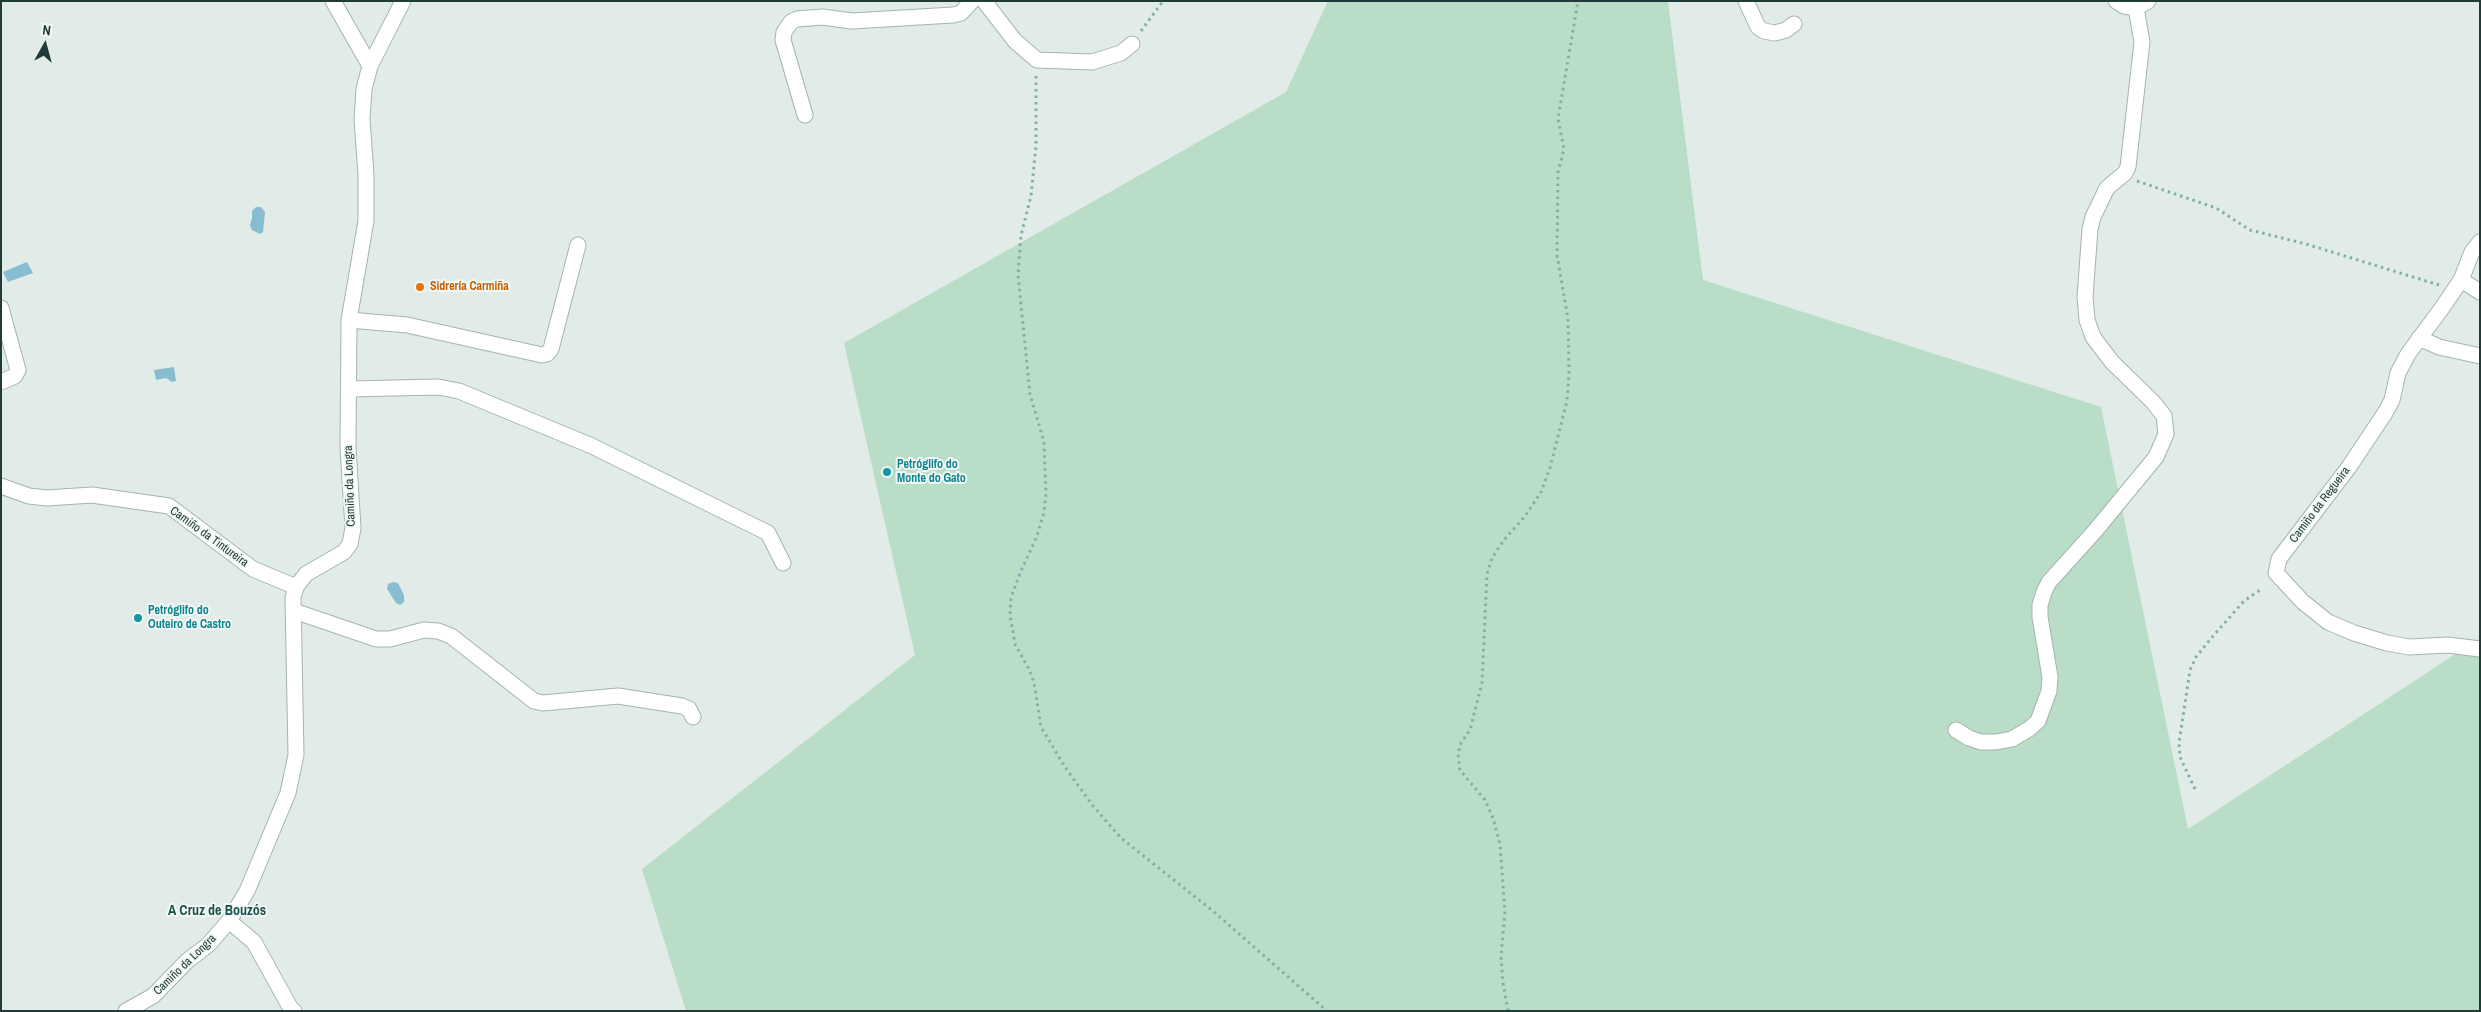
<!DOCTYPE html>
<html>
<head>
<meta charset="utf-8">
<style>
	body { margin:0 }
	#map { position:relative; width:2481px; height:1012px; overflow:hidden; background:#e1ece8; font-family:"Archivo Narrow",sans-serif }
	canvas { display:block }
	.frame { position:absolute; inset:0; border:2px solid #213c38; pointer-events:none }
	.north { position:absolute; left:20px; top:20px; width:50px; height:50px; -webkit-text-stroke:4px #f1f8f6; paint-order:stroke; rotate:7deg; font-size:14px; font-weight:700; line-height:20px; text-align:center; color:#213c38 }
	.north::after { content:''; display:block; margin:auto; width:18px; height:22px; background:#213c38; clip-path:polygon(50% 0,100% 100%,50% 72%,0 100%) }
</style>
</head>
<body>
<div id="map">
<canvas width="2481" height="1012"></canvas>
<div class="frame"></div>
<div class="north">N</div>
</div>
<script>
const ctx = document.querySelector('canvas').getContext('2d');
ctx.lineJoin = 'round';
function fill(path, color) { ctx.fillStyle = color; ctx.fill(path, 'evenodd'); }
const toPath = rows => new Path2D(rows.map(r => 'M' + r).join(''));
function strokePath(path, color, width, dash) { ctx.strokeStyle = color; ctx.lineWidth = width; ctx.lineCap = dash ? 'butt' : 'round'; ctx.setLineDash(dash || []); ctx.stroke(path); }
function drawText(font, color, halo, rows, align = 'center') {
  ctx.font = font + ' "Archivo Narrow",sans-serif'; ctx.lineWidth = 4; ctx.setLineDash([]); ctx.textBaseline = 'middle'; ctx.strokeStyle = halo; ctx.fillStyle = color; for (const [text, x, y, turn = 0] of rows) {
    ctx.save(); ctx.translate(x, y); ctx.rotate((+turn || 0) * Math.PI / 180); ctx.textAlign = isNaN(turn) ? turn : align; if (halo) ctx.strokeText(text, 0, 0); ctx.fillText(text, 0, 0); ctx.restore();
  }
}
const green = toPath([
	[1328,1,1668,1,1703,280,2101,407,2188,829,2480,638,2480,1011,686,1011,642,869,915,655,844,343,1286,92]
]);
const water = toPath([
	[256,207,261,207,265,212,263,232,260,234,252,230,250,225,252,218,252,211],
	[27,262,33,273,8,282,3,272],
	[174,367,176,381,172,382,166,378,156,380,154,370],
	[393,582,398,583,404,595,404,602,400,605,396,603,387,589,388,584]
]);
const path = toPath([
	[1141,31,1163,1],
	[1036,76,1036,145,1031,196,1021,235,1018,275,1030,394,1044,442,1046,494,1044,512,1037,536,1020,573,1011,598,1010,615,1015,644,1029,669,1034,683,1041,727,1065,767,1093,806,1121,838,1213,911,1327,1011],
	[2137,181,2216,208,2250,230,2306,244,2439,285],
	[2195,789,2180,757,2179,743,2190,670,2196,657,2213,636,2244,601,2260,590],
	[1508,1011,1503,983,1501,957,1505,912,1500,844,1493,818,1485,800,1460,770,1458,754,1461,743,1470,730,1482,683,1487,574,1492,558,1504,540,1526,515,1541,492,1550,468,1567,401,1569,374,1568,319,1557,255,1558,172,1564,149,1558,119,1578,1]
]);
const street = toPath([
	[333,1,370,66],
	[984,1,1015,41,1037,60,1092,62,1121,53,1132,44],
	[1746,1,1758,27,1764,31,1775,33,1786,30,1794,24],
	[2116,1,2124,6,2136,8,2148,1],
	[805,115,783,40,784,32,791,22,797,19,822,17,852,21,953,15,961,13,972,1],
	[2480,242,2472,252,2461,280,2442,308,2408,354,2398,373,2392,400,2385,413,2349,467,2279,559,2276,573,2303,602,2328,622,2354,633,2387,643,2409,647,2448,645,2480,649],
	[2461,280,2480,292],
	[1,308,18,370,15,376,1,382],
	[349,320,407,325,542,355,547,354,551,349,578,245],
	[2419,338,2439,347,2480,356],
	[349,389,438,387,459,391,592,446,768,533,783,563],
	[1,486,29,496,47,498,92,495,169,506,253,569,296,587],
	[294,611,376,639,390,639,424,630,438,631,451,636,534,701,543,703,618,696,682,706,689,709,693,717],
	[1956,730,1969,738,1981,742,1996,742,2012,739,2029,729,2038,721,2049,691,2050,677,2040,617,2040,605,2044,592,2049,582,2095,531,2156,457,2166,434,2164,416,2153,402,2112,362,2093,337,2087,320,2085,297,2090,229,2093,217,2107,188,2125,173,2128,167,2142,42,2136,8],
	[229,921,254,942,291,1009,294,1011],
	[126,1011,153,996,187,961,208,945,229,921,247,891,288,793,296,755,293,598,296,587,306,574,344,552,350,544,353,528,348,448,349,320,366,221,366,175,362,119,364,89,370,66,403,1]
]);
const markers = [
	[420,287,5,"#e8710a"],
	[887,472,5,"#0f9aa8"],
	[138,618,5,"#0f9aa8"]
];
const foodNames = [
	["Sidrería Carmiña",430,287]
];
const cultureNames = [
	["Petróglifo do",897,465],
	["Monte do Gato",897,479],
	["Petróglifo do",148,611],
	["Outeiro de Castro",148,625]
];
const streetNames = [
	["Camiño da Longra",350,486,-92],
	["Camiño da Regueira",2320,505,-53],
	["Camiño da Tintureira",209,537,36],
	["Camiño da Longra",185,965,-44]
];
const neighbourhoodNames = [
	["A Cruz de Bouzós",217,911]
];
fill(green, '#b9ddc7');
fill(water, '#88bdd1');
strokePath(street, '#a4b4b0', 17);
strokePath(path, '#81b0a7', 3, [2.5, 4]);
strokePath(street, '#fff', 15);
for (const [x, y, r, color] of markers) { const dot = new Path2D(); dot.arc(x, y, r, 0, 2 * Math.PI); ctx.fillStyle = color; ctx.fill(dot); strokePath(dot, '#f1f8f6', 2); }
drawText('bold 12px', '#c56008', '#f1f8f6', foodNames, 'left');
drawText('bold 12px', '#0d838f', '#f1f8f6', cultureNames, 'left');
drawText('12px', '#213c38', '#f1f8f6', streetNames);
drawText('bold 14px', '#1d4f49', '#f1f8f6', neighbourhoodNames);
</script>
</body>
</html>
